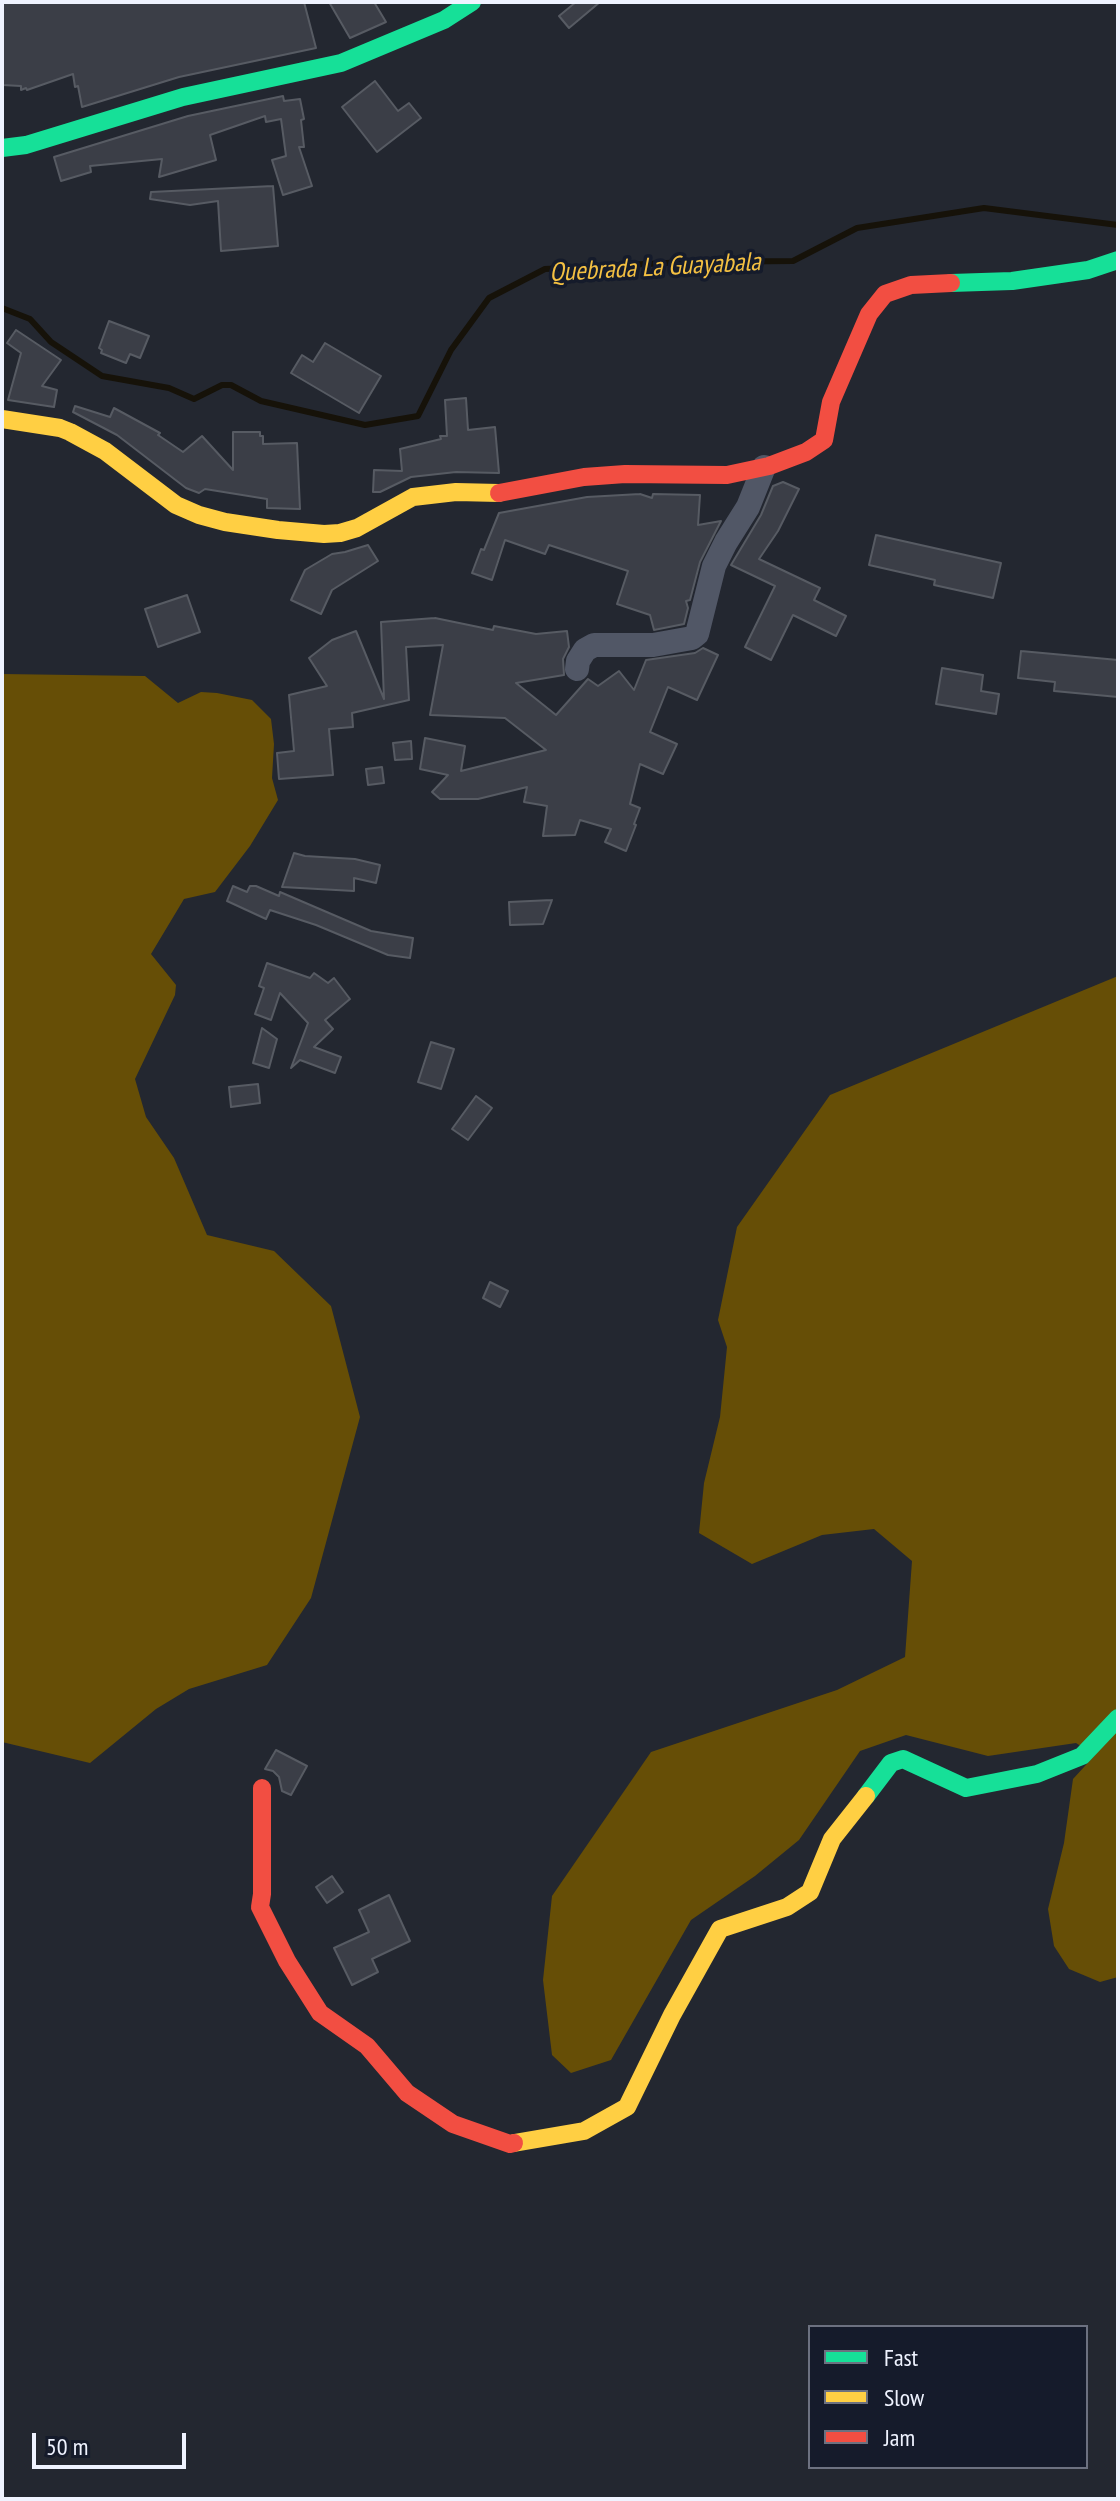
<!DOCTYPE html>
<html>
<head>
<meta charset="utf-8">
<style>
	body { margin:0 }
	#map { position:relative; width:1120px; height:2501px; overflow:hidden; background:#232730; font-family:"PT Sans Narrow",sans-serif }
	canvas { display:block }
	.frame { position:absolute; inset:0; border:4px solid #eff3ff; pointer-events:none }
	.legend { position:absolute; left:808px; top:2325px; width:280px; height:144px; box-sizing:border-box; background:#151b2b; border:2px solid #6c7180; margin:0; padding:10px 14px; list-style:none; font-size:24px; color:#eff3ff }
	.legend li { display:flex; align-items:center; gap:16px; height:40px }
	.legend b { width:40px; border:2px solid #6c7180 }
	.scale { position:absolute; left:32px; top:2433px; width:154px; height:36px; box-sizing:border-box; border:4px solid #eff3ff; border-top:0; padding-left:10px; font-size:24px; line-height:28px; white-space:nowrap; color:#eff3ff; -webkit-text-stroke:6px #151b2b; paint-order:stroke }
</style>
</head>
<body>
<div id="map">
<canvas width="1120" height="2501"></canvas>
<div class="frame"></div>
<ul class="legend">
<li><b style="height:10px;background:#16e098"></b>Fast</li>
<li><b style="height:10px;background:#ffcf43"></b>Slow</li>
<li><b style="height:10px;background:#f24e42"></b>Jam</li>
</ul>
<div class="scale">50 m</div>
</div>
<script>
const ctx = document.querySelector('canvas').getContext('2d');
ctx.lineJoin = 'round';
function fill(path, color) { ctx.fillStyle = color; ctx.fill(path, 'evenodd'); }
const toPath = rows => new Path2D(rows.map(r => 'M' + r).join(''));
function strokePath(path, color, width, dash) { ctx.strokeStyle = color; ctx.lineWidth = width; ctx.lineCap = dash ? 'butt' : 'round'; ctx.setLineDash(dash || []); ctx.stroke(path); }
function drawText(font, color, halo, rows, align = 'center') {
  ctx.font = font + ' "PT Sans Narrow",sans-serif'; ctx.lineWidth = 7; ctx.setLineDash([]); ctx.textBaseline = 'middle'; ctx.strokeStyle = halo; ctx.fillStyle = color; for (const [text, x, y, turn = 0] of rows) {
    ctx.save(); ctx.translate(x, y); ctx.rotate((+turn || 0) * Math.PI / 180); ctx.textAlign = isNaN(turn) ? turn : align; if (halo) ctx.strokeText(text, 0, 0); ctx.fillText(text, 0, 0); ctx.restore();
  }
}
const forest = toPath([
	[2,674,145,676,178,703,201,692,217,693,252,700,271,719,274,744,272,778,278,800,250,846,215,892,184,899,151,954,176,985,175,995,135,1079,146,1117,174,1158,207,1235,274,1251,331,1306,360,1417,311,1598,267,1665,189,1689,156,1709,90,1763,2,1742],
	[1118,976,1118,1977,1100,1982,1069,1969,1054,1946,1048,1909,1064,1843,1073,1779,1095,1755,1076,1743,988,1756,906,1735,860,1751,799,1840,755,1876,691,1920,611,2060,571,2073,552,2055,543,1980,552,1896,651,1752,837,1690,905,1657,912,1561,874,1529,822,1535,752,1564,699,1533,704,1483,720,1417,727,1347,718,1320,737,1227,830,1095]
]);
const stream = toPath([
	[2,308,30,319,51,342,102,376,169,388,194,399,222,385,231,385,261,401,365,425,418,416,451,350,489,298,545,269,687,262,793,261,857,228,984,208,1118,225]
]);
const building = toPath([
	[2,2,304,2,316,48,179,77,82,107,78,86,75,87,73,74,27,90,26,88,21,90,21,86,2,85,2,2],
	[329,2,374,2,386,22,350,38,329,2],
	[576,2,600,2,569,28,559,16,576,2],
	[375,81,398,111,409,103,421,118,377,152,342,107,375,81],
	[283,96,284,101,300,99,304,119,301,120,304,147,299,147,312,186,283,195,272,160,286,156,281,119,266,122,265,116,210,135,216,160,159,177,162,159,90,166,91,172,61,181,54,157,188,116,283,96],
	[273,186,278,246,221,251,218,201,190,205,150,199,151,192,273,186],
	[109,321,149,336,140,358,130,354,126,363,101,353,102,350,99,348,109,321],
	[16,330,61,360,42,386,57,390,54,407,8,400,21,353,7,343,16,330],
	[325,343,381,376,359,413,291,373,302,355,313,362,325,343],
	[466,398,468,430,495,427,499,473,456,472,411,477,380,492,373,492,374,470,402,471,400,449,441,439,440,436,447,436,445,400,466,398],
	[75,406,110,417,114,408,160,433,158,435,183,452,202,436,233,470,233,432,260,432,260,436,263,436,263,444,297,443,300,509,267,508,267,499,205,489,199,493,186,488,117,435,73,412,75,406],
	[783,482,799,489,778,531,759,559,820,588,814,600,846,616,836,636,793,615,771,660,745,647,775,586,731,565,761,515,773,486,783,482],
	[640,494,652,498,653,494,700,495,698,525,721,521,700,562,690,600,686,601,688,608,684,624,654,630,650,615,617,604,628,571,549,545,545,554,505,540,492,580,472,573,481,549,484,550,499,513,587,497,640,494],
	[876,535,1001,563,993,598,934,585,935,580,869,565,876,535],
	[368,545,378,561,332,590,321,614,291,600,305,570,332,554,345,552,368,545],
	[187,595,200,632,158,647,145,609,187,595],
	[435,618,493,630,494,626,536,634,567,631,569,647,563,659,564,675,516,683,556,715,588,679,598,686,619,671,634,690,646,660,695,653,703,648,718,655,697,700,668,687,650,732,677,744,663,774,640,764,630,804,640,808,634,824,636,825,626,851,605,842,611,829,580,820,575,835,543,836,547,806,524,802,527,787,478,799,440,799,432,792,448,775,420,769,425,738,465,746,461,771,546,750,505,718,430,715,443,645,406,647,409,700,352,713,353,727,329,729,333,775,279,779,277,753,294,751,289,695,327,686,309,658,332,640,356,631,384,699,381,622,435,618],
	[1021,651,1118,660,1118,697,1054,691,1055,682,1018,678,1021,651],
	[942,668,983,675,981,691,999,694,996,714,936,704,942,668],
	[411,741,412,759,395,760,393,743,411,741],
	[382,767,384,783,368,785,366,769,382,767],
	[294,853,305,856,355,859,380,865,376,883,354,878,354,891,282,887,294,853],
	[233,886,247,892,250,886,256,886,279,896,280,892,371,931,413,938,410,958,388,955,316,925,270,910,266,919,227,901,233,886],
	[552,900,543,924,510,925,509,902,552,900],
	[267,963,310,978,314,973,328,983,334,978,350,999,325,1020,333,1029,314,1047,341,1057,335,1073,300,1060,291,1068,308,1023,280,993,271,1020,255,1014,264,988,259,986,267,963],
	[262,1028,277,1039,269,1068,253,1063,262,1028],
	[431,1042,454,1049,441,1089,418,1082,431,1042],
	[258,1084,260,1103,231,1107,229,1087,258,1084],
	[476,1096,492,1108,468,1140,452,1129,476,1096],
	[490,1282,508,1291,500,1307,483,1298,490,1282],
	[276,1750,307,1766,291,1795,282,1791,279,1777,273,1771,265,1769,276,1750],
	[332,1876,343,1892,327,1903,316,1887,332,1876],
	[389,1895,410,1941,372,1959,378,1972,352,1985,334,1948,369,1932,359,1910,389,1895]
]);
const street = toPath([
	[577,669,578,661,585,650,594,645,653,645,692,638,697,634,714,566,726,542,748,507,764,467]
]);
const fast = toPath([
	[2,148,26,145,183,97,341,63,444,20,472,2],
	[951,283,1012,281,1088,270,1118,260],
	[866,1796,891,1763,903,1759,966,1788,1037,1774,1082,1756,1118,1718]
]);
const slow = toPath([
	[2,419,60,428,70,432,105,451,176,505,199,515,225,522,278,530,324,534,340,533,357,528,413,497,456,492,499,493],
	[514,2143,584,2131,627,2107,672,2015,720,1929,787,1907,810,1892,832,1839,866,1796]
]);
const jam = toPath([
	[499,493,584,477,625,474,727,475,769,466,806,452,824,440,831,402,869,314,885,294,911,285,951,283],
	[262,1788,262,1894,260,1907,287,1961,320,2013,367,2046,407,2093,453,2124,510,2144,514,2143]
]);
const waterNames = [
	["Quebrada La Guayabala",655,268,-3]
];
fill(forest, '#664e06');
strokePath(stream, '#161209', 6);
fill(building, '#3b3e47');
strokePath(building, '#575b63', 2);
strokePath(street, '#515766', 24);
strokePath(fast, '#16e098', 18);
strokePath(slow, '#ffcf43', 18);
strokePath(jam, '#f24e42', 18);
drawText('italic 26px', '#f4c042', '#151b2b', waterNames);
</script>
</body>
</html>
